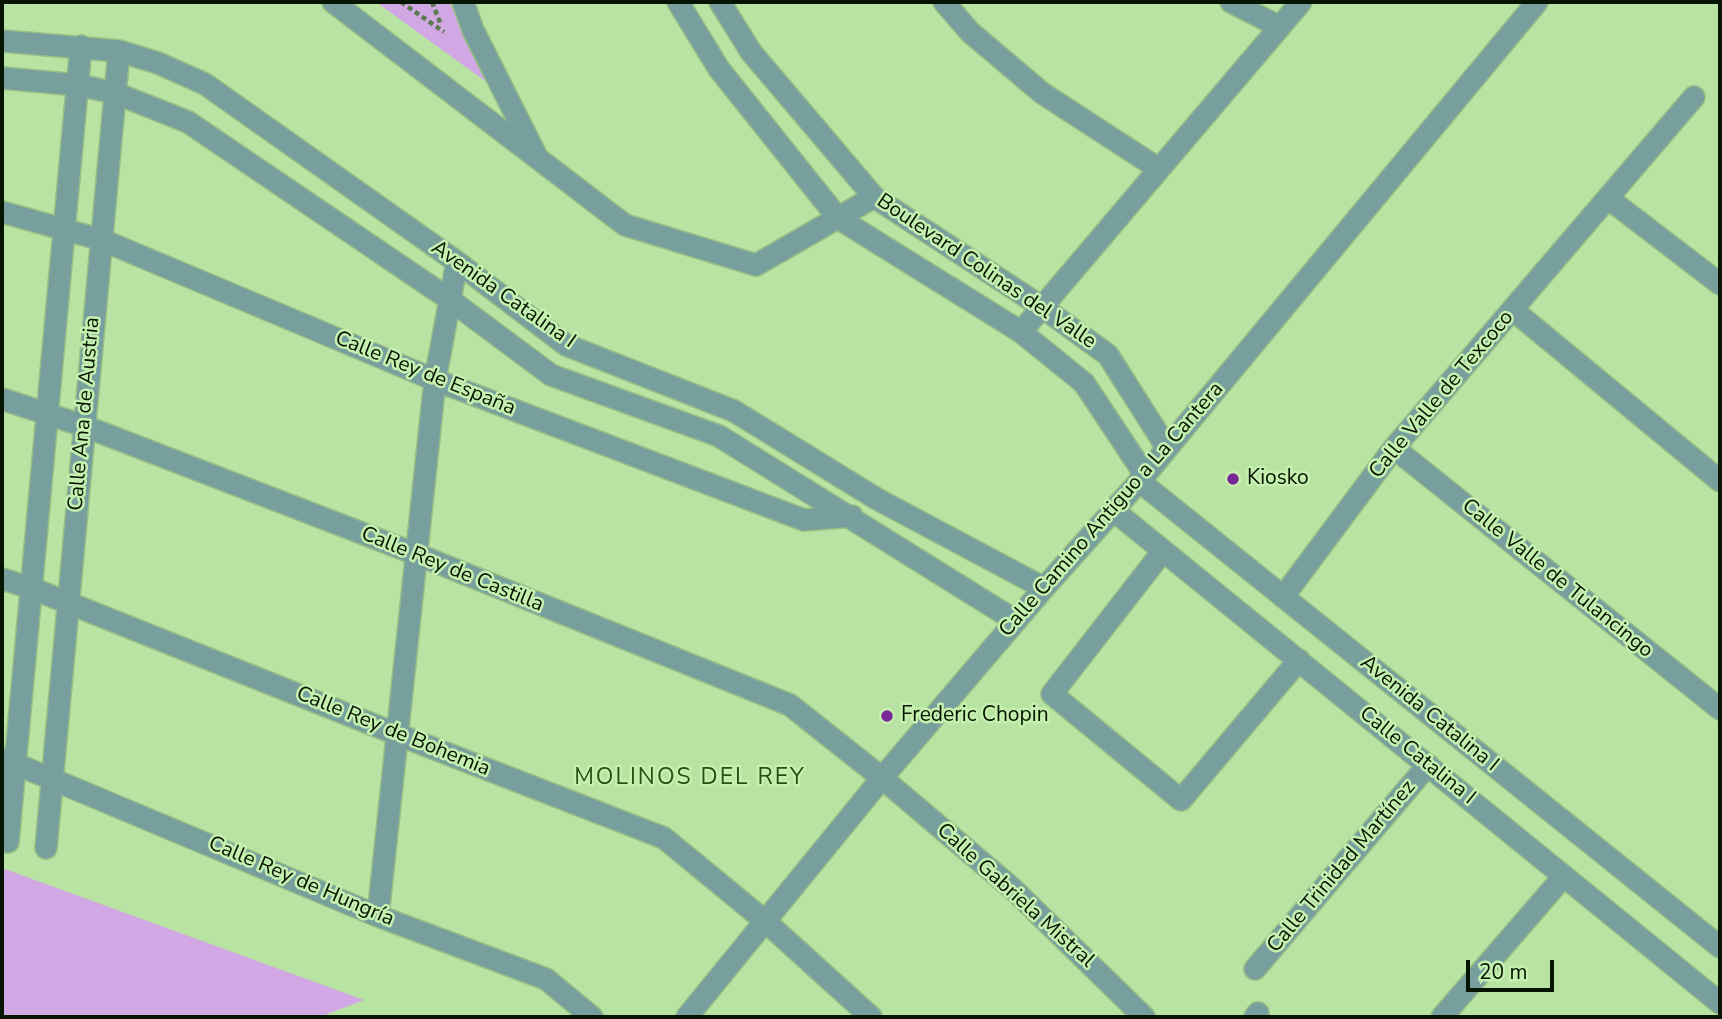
<!DOCTYPE html>
<html>
<head>
<meta charset="utf-8">
<style>
	body { margin:0 }
	#map { position:relative; width:1722px; height:1019px; overflow:hidden; background:#b8e3a2; font-family:"Nunito Sans",sans-serif }
	canvas { display:block }
	.frame { position:absolute; inset:0; border:4px solid #061501; pointer-events:none }
	.scale { position:absolute; left:1466px; top:960px; width:88px; height:32px; box-sizing:border-box; border:4px solid #061501; border-top:0; padding-left:9px; font-size:21px; line-height:24px; white-space:nowrap; color:#061501; -webkit-text-stroke:5px #c5f0af; paint-order:stroke }
</style>
</head>
<body>
<div id="map">
<canvas width="1722" height="1019"></canvas>
<div class="frame"></div>
<div class="scale">20 m</div>
</div>
<script>
const ctx = document.querySelector('canvas').getContext('2d');
ctx.lineJoin = 'round';
function fill(path, color) { ctx.fillStyle = color; ctx.fill(path, 'evenodd'); }
const toPath = rows => new Path2D(rows.map(r => 'M' + r).join(''));
function strokePath(path, color, width, dash) { ctx.strokeStyle = color; ctx.lineWidth = width; ctx.lineCap = dash ? 'butt' : 'round'; ctx.setLineDash(dash || []); ctx.stroke(path); }
function drawText(font, color, halo, rows, align = 'center') {
  ctx.font = font + ' "Nunito Sans",sans-serif'; ctx.lineWidth = 5; ctx.setLineDash([]); ctx.textBaseline = 'middle'; ctx.strokeStyle = halo; ctx.fillStyle = color; for (const [text, x, y, turn = 0] of rows) {
    ctx.save(); ctx.translate(x, y); ctx.rotate((+turn || 0) * Math.PI / 180); ctx.textAlign = isNaN(turn) ? turn : align; if (halo) ctx.strokeText(text, 0, 0); ctx.fillText(text, 0, 0); ctx.restore();
  }
}
const green = toPath([
	[376,2,449,2,492,86],
	[2,868,364,1000,320,1017,2,1017]
]);
const path = toPath([
	[401,2,444,32],
	[432,2,441,25]
]);
const minor = toPath([
	[333,2,625,225,756,265,874,197],
	[463,2,473,30,535,153],
	[678,2,719,69,838,218,1021,332,1084,383,1145,475],
	[720,2,751,52,874,197,1042,307,1108,355,1167,448],
	[944,2,970,32,1042,93,1159,169],
	[1231,2,1280,27],
	[2,41,119,51,158,63,205,84,457,262,566,345,734,411,877,499,1044,588],
	[2,78,78,85,115,93,188,122,449,299,551,375,719,436,1016,621],
	[1609,199,1720,284],
	[2,212,102,240,435,380,804,520,852,516],
	[1513,310,1720,481],
	[1021,332,1301,2],
	[2,399,84,426,416,554,790,705,882,778,1013,889,1144,1017],
	[1394,448,1720,709],
	[1139,481,1720,947],
	[1113,510,1720,1003],
	[1163,551,1052,694,1181,800,1299,660],
	[2,579,31,588,399,735,664,838,765,921,871,1017],
	[1283,597,1394,448,1694,97],
	[4,759,378,916,546,979,592,1017],
	[8,842,81,46],
	[46,848,119,51],
	[378,916,435,380,457,262],
	[1255,969,1428,765],
	[687,1017,882,778,1044,588,1145,475,1537,2],
	[1255,1017,1258,1013],
	[1442,1017,1564,876]
]);
const markers = [
	[1233,479,7,"#7a2798"],
	[887,716,7,"#7a2798"]
];
const streetNames = [
	["Boulevard Colinas del Valle",986,272,34],
	["Avenida Catalina I",503,295,35],
	["Calle Rey de España",425,374,22],
	["Calle Valle de Texcoco",1442,395,-50],
	["Calle Ana de Austria",85,414,-85],
	["Calle Camino Antiguo a La Cantera",1112,510,-49],
	["Calle Rey de Castilla",452,570,22],
	["Calle Valle de Tulancingo",1557,579,39],
	["Avenida Catalina I",1429,714,39],
	["Calle Rey de Bohemia",393,732,22],
	["Calle Catalina I",1417,756,39],
	["Calle Trinidad Martínez",1342,867,-50],
	["Calle Rey de Hungría",301,882,23],
	["Calle Gabriela Mistral",1015,896,42]
];
const poiNames = [
	["Kiosko",1247,479],
	["Frederic Chopin",901,716]
];
const neighbourhoodNames = [
	["MOLINOS DEL REY",690,778]
];
fill(green, '#d1a8e3');
strokePath(minor, '#98be85', 24);
strokePath(path, '#5d7950', 4.5, [5, 3.5]);
strokePath(minor, '#779f9e', 21);
for (const [x, y, r, color] of markers) { const dot = new Path2D(); dot.arc(x, y, r, 0, 2 * Math.PI); ctx.fillStyle = color; ctx.fill(dot); strokePath(dot, '#c5f0af', 2.5); }
drawText('21px', '#061501', '#c5f0af', streetNames);
drawText('21px', '#061501', '#c5f0af', poiNames, 'left');
ctx.letterSpacing = '2px';
drawText('23px', '#2b4f12', '#c5f0af', neighbourhoodNames);
ctx.letterSpacing = '0px';
</script>
</body>
</html>
